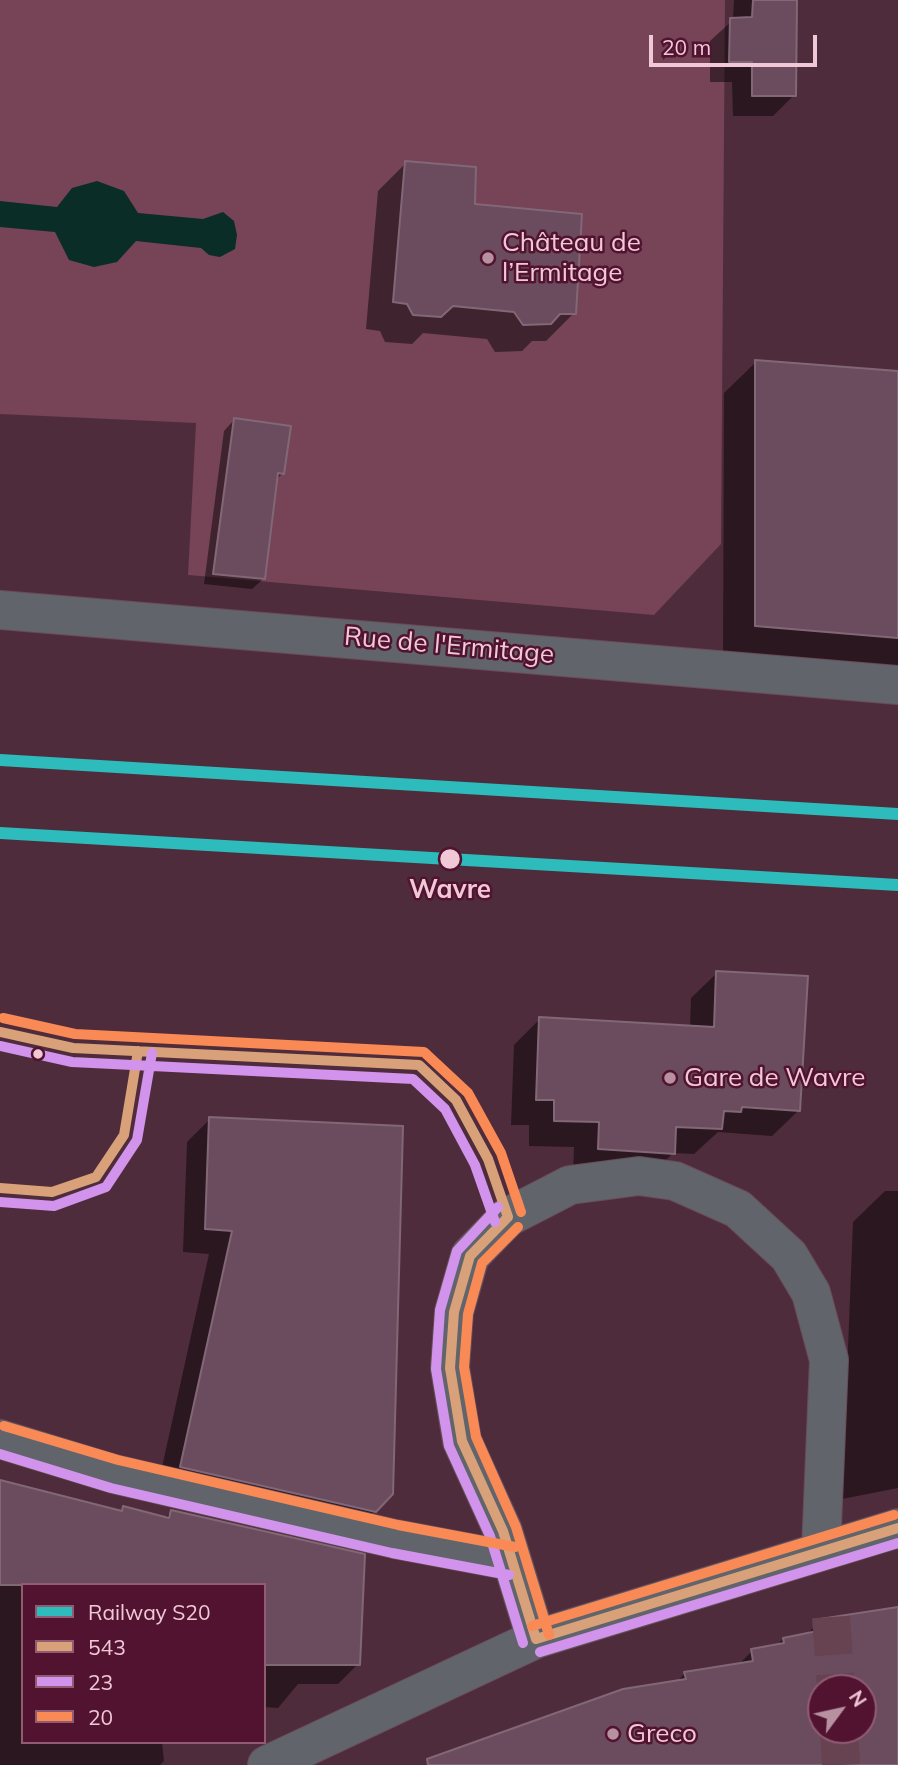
<!DOCTYPE html>
<html>
<head>
<meta charset="utf-8">
<style>
	body { margin:0 }
	#map { position:relative; width:898px; height:1765px; overflow:hidden; background:#4f2c3b; font-family:Mulish,sans-serif }
	canvas { display:block }
	.legend { position:absolute; left:21px; top:1583px; width:245px; height:161px; box-sizing:border-box; background:#511330; border:2px solid #915b72; margin:0; padding:9px 12px; list-style:none; font-size:21px; color:#f0c8d6 }
	.legend li { display:flex; align-items:center; gap:14px; height:35px }
	.legend b { width:35px; border:2px solid #915b72 }
	.north { position:absolute; left:807px; top:1674px; width:70px; height:70px; box-sizing:border-box; background:#511330; border:2px solid #915b72; border-radius:50%; rotate:57deg; font-size:19px; font-weight:700; line-height:28px; text-align:center; color:#f0c8d6 }
	.north::after { content:''; display:block; margin:auto; width:24px; height:32px; background:#b891a0; clip-path:polygon(50% 0,100% 100%,50% 72%,0 100%) }
	.scale { position:absolute; left:649px; top:35px; width:168px; height:32px; box-sizing:border-box; border:4px solid #f0c8d6; border-top:0; padding-left:9px; font-size:21px; line-height:24px; white-space:nowrap; color:#f0c8d6; -webkit-text-stroke:5px #511330; paint-order:stroke }
</style>
</head>
<body>
<div id="map">
<canvas width="898" height="1765"></canvas>
<ul class="legend">
<li><b style="height:9px;background:#2dbbbb"></b>Railway S20</li>
<li><b style="height:9px;background:#d9a179"></b>543</li>
<li><b style="height:9px;background:#d193ec"></b>23</li>
<li><b style="height:9px;background:#f98a56"></b>20</li>
</ul>
<div class="north">N</div>
<div class="scale">20 m</div>
</div>
<script>
const ctx = document.querySelector('canvas').getContext('2d');
ctx.lineJoin = 'round';
function fill(path, color) { ctx.fillStyle = color; ctx.fill(path, 'evenodd'); }
const toPath = rows => new Path2D(rows.map(r => 'M' + r).join(''));
function strokePath(path, color, width, dash) { ctx.strokeStyle = color; ctx.lineWidth = width; ctx.lineCap = dash ? 'butt' : 'round'; ctx.setLineDash(dash || []); ctx.stroke(path); }
function drawText(font, color, halo, rows, align = 'center') {
  ctx.font = font + ' Mulish,sans-serif'; ctx.lineWidth = 5; ctx.setLineDash([]); ctx.textBaseline = 'middle'; ctx.strokeStyle = halo; ctx.fillStyle = color; for (const [text, x, y, turn = 0] of rows) {
    ctx.save(); ctx.translate(x, y); ctx.rotate((+turn || 0) * Math.PI / 180); ctx.textAlign = isNaN(turn) ? turn : align; if (halo) ctx.strokeText(text, 0, 0); ctx.fillText(text, 0, 0); ctx.restore();
  }
}
const green = toPath([
	[0,0,725,0,721,544,654,615,188,575,196,423,0,414]
]);
const water = toPath([
	[97,181,124,191,138,213,203,219,223,212,234,221,237,235,235,249,220,257,209,255,201,248,136,241,117,262,94,267,69,260,55,232,0,227,0,201,57,207,72,188]
]);
const shadow = toPath([
	[734,0,795,0,794,95,773,116,733,116,732,82,710,82,710,41,733,20],
	[406,163,473,206,574,313,546,341,532,341,522,351,495,352,487,339,423,333,412,344,385,342,380,331,366,329,378,191],
	[756,362,898,372,898,672,723,658,724,393],
	[234,420,283,473,275,481,263,579,252,589,204,584,224,431],
	[717,973,798,1111,772,1136,718,1132,694,1154,673,1153,647,1179,573,1174,574,1147,529,1146,529,1125,511,1125,514,1045,540,1019,690,1027,691,998],
	[210,1119,391,1494,351,1535,157,1490,209,1254,183,1252,187,1142],
	[885,1191,898,1191,898,1488,842,1499,853,1222],
	[0,1481,120,1512,124,1508,165,1518,171,1512,363,1556,358,1664,338,1684,298,1684,278,1708,264,1707,264,1585,23,1585,23,1742,162,1742,164,1761,160,1765,0,1765],
	[898,1609,898,1765,427,1765,677,1682,685,1673,738,1665,752,1651,776,1646,783,1639,806,1635,820,1621],
	[821,1688,863,1688,863,1730,821,1730]
]);
const building = toPath([
	[753,0,797,0,796,96,752,96,752,62,729,62,730,18,752,17,753,0],
	[405,161,476,167,475,204,582,214,576,314,560,314,551,324,523,325,514,312,453,306,441,317,413,315,407,304,393,302,405,161],
	[755,360,898,371,898,638,755,626,755,360],
	[234,418,291,426,284,474,278,473,265,579,213,574,234,418],
	[716,971,808,976,800,1111,742,1107,741,1112,724,1111,722,1129,676,1127,675,1154,598,1149,599,1122,554,1121,554,1100,536,1100,539,1017,714,1027,716,971],
	[209,1117,403,1126,393,1494,376,1512,180,1467,232,1231,205,1229,209,1117],
	[0,1480,122,1511,123,1506,169,1518,171,1510,365,1554,360,1665,264,1665,264,1585,0,1585,0,1480],
	[898,1607,898,1765,428,1765,427,1759,623,1689,686,1679,684,1672,753,1661,751,1649,784,1643,783,1638,822,1630,820,1619,898,1607],
	[821,1688,863,1688,863,1730,821,1730,821,1688]
]);
const pedestrianTunnel = toPath([
	[831,1617,836,1688],
	[839,1730,841,1765]
]);
const minor = toPath([
	[0,1439,114,1474,395,1539,512,1561],
	[536,1639,503,1531,462,1441,450,1368,454,1312,470,1256,508,1217,570,1185,639,1176,675,1181,738,1209,789,1256,811,1293,829,1360,821,1550],
	[267,1765,536,1639,898,1528]
]);
const tertiary = toPath([
	[0,610,898,685]
]);
const bus1 = toPath([
	[0,1032,73,1048,419,1065,456,1100,488,1159,508,1217],
	[0,1188,52,1192,96,1177,124,1135,138,1051],
	[508,1217,470,1256,454,1312,450,1368,462,1441,503,1531,536,1639],
	[536,1639,898,1528]
]);
const bus2 = toPath([
	[0,1046,72,1062,413,1079,445,1109,475,1165,495,1222],
	[0,1202,54,1206,106,1187,137,1140,152,1053],
	[498,1207,457,1251,440,1310,436,1369,449,1446,490,1536,523,1643],
	[0,1454,111,1488,392,1553,509,1575],
	[540,1652,898,1543]
]);
const bus3 = toPath([
	[3,1018,75,1034,424,1052,468,1093,501,1153,521,1212],
	[518,1227,482,1263,468,1314,464,1367,476,1437,516,1527,549,1635],
	[4,1426,118,1460,398,1525,515,1547],
	[532,1626,894,1515]
]);
const rail1 = toPath([
	[0,760,898,814],
	[0,833,898,885]
]);
const markers = [
	[488,258,7,"#b891a0"],
	[450,859,11,"#f0c8d6"],
	[38,1054,6,"#f0c8d6"],
	[670,1078,7,"#b891a0"],
	[613,1734,7,"#b891a0"]
];
const poiNames = [
	["Château de",502,243],
	["l’Ermitage",502,273],
	["Gare de Wavre",684,1078],
	["Greco",627,1734]
];
const streetNames = [
	["Rue de l'Ermitage",449,646,5]
];
const stopNames = [
	["Wavre",450,890]
];
fill(green, '#764357');
fill(water, '#0a2d27');
fill(shadow, '#0007');
fill(building, '#6a4c5e');
strokePath(building, '#826776', 2);
strokePath(pedestrianTunnel, '#674352', 38, [38, 19]);
strokePath(minor, '#6a4b58', 40);
strokePath(tertiary, '#6a4b58', 40);
strokePath(minor, '#61646b', 38);
strokePath(tertiary, '#61646b', 38);
strokePath(bus1, '#d9a179', 10);
strokePath(bus2, '#d193ec', 10);
strokePath(bus3, '#f98a56', 10);
strokePath(rail1, '#2dbbbb', 12);
for (const [x, y, r, color] of markers) { const dot = new Path2D(); dot.arc(x, y, r, 0, 2 * Math.PI); ctx.fillStyle = color; ctx.fill(dot); strokePath(dot, '#511330', 2.5); }
drawText('26px', '#f0c8d6', '#511330', poiNames, 'left');
drawText('26px', '#f0c8d6', '#511330', streetNames);
drawText('bold 26px', '#f0c8d6', '#511330', stopNames);
</script>
</body>
</html>
